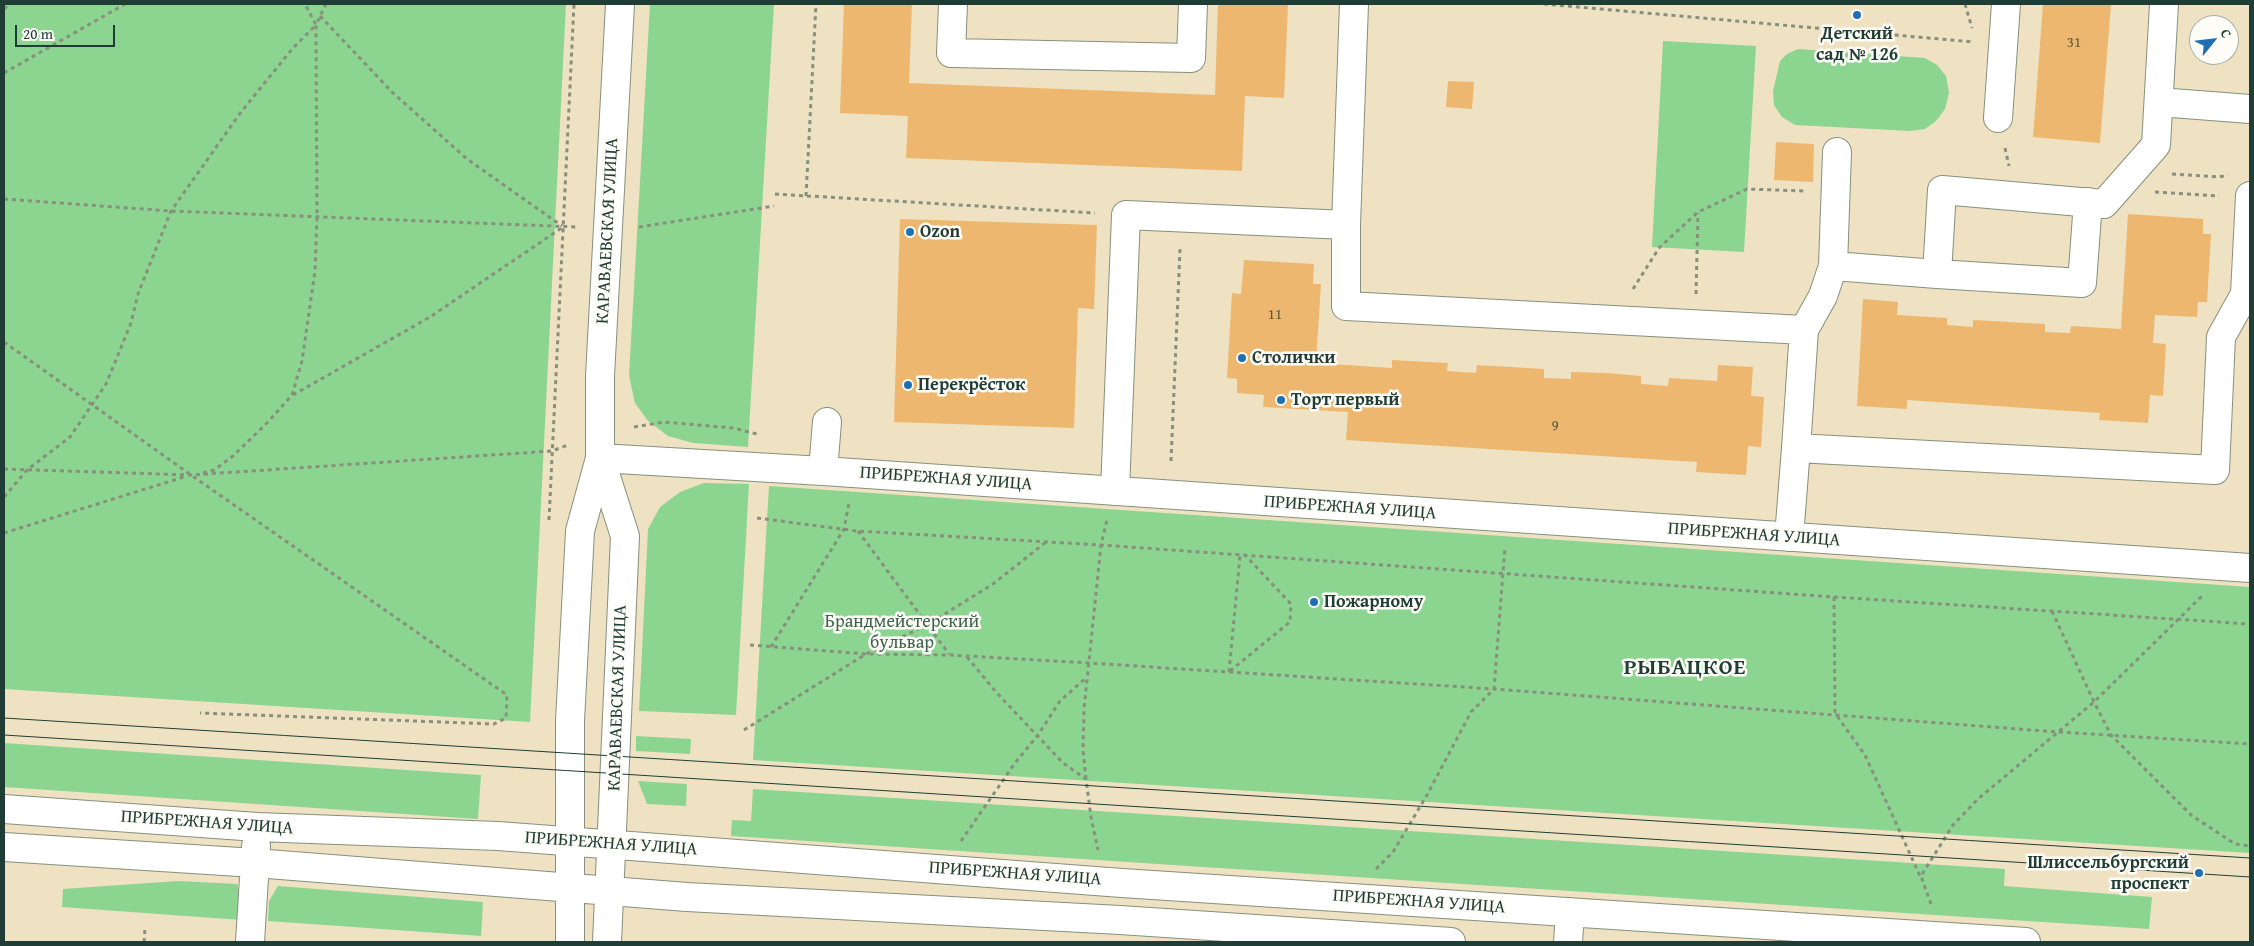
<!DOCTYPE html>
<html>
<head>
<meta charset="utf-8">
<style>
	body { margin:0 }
	#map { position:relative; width:2254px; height:946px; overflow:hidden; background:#eee2c3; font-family:"Gentium Book Plus",serif }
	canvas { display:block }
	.frame { position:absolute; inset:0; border:5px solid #1f3d34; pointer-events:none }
	.north { position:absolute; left:2189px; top:15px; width:50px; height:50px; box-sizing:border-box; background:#fdfcf7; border:1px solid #a4b0a9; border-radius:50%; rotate:61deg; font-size:14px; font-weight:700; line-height:20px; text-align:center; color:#1f3d34 }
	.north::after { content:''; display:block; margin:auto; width:18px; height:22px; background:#1f6fb2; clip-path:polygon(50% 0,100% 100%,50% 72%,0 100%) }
	.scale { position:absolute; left:15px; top:25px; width:100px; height:22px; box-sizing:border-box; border:2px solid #1f3d34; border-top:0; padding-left:6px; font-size:15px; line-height:18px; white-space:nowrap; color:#1f3d34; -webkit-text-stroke:4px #fdfcf7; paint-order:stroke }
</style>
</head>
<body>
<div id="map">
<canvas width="2254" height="946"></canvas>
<div class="frame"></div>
<div class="north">С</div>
<div class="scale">20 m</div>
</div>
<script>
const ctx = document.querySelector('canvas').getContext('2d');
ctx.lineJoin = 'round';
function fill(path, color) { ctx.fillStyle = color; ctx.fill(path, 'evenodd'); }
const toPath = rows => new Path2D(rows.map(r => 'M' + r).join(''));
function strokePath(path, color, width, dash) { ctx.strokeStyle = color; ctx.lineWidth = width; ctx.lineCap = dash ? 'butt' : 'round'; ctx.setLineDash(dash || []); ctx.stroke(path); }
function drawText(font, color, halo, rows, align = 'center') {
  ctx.font = font + ' "Gentium Book Plus",serif'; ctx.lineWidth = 5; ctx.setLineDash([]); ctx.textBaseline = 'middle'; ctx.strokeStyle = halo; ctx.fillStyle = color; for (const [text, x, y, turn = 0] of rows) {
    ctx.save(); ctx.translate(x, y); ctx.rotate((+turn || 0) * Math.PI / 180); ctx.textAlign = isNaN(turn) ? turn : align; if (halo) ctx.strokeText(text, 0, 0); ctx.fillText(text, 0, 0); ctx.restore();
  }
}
const green = toPath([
	[4,4,566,4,530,722,4,689],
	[650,4,774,4,748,447,693,443,668,436,648,421,635,403,629,376],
	[1663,41,1756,46,1744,252,1652,247],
	[1798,49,1925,58,1937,65,1946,76,1949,93,1945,109,1936,121,1925,129,1910,131,1795,125,1782,117,1774,105,1773,91,1780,61,1787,54],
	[704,483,749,484,736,715,639,711,648,529,660,507,680,492],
	[769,486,2250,587,2250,853,753,760],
	[636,736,691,739,690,754,636,751],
	[4,743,481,775,478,819,4,787],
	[638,781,687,784,686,806,647,804],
	[753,789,2005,869,2004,886,2152,897,2149,929,731,836,732,820,751,821],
	[178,881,237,884,242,901,241,920,62,907,63,889],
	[278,886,483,902,481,936,268,921,269,901]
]);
const building = toPath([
	[844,4,912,4,909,83,1215,95,1218,4,1288,4,1284,98,1245,96,1242,171,906,158,908,116,840,113],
	[2043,4,2111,4,2100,143,2033,137],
	[1448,81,1474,82,1472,109,1446,107],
	[1776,142,1814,144,1813,182,1774,180],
	[2128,214,2203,219,2203,234,2211,234,2207,302,2198,302,2197,317,2155,315,2153,343,2166,344,2163,396,2150,395,2148,423,2099,420,2100,413,1907,400,1907,409,1857,406,1863,299,1898,302,1897,315,1947,318,1947,325,1973,327,1973,320,2045,324,2045,332,2070,333,2071,326,2121,329],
	[900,219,1097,225,1094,309,1078,308,1074,428,894,422],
	[1244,260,1314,264,1313,284,1321,284,1316,363,1392,368,1392,360,1448,363,1447,371,1476,373,1477,365,1544,369,1544,378,1571,379,1571,372,1606,373,1641,376,1641,384,1668,386,1669,378,1717,381,1718,365,1753,367,1751,396,1764,397,1761,447,1748,446,1746,475,1696,472,1697,462,1346,440,1348,412,1263,407,1264,395,1237,393,1237,379,1227,378,1232,293,1241,294]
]);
const path = toPath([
	[1544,4,1974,42],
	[1965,4,1972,28],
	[4,9,10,4],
	[320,16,392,92,467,159,562,226],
	[4,73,125,4],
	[2005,148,2009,166],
	[2172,174,2219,177,2228,175],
	[2155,192,2219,196],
	[775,194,1095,213],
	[806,196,816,4],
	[4,199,171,211,577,227],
	[639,227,774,206],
	[1633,289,1659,248,1698,212,1747,189,1805,191],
	[1696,294,1698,213],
	[4,342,191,475,507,695,506,718,494,724,200,713],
	[293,395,430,317,563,227],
	[634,427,664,422,733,428,757,434],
	[1171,461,1180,249],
	[4,469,191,475,552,451,568,445],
	[203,473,214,470,233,456,268,422,292,395,302,361,315,271,317,217,316,25,326,4],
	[4,497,27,470,70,437,106,384,131,323,138,294,171,211,241,112,293,48,316,25,305,4],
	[757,518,857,531,1101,545,1834,597,2250,624],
	[549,520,574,4],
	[858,531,949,654],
	[4,533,187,476],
	[1834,597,1835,713,1865,755,1920,876],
	[2052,611,2094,702,2111,735,2191,815,2235,844,2250,846],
	[750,645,866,654,950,655,1089,663,1494,689,2058,732,2250,744],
	[771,647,844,529,849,503],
	[967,657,996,692,1063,763,1086,779,1091,817,1098,850],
	[1230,671,1290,622,1291,604,1246,556],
	[1229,672,1240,556],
	[744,730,866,654,927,625,993,584,1046,542],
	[1086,779,1083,750,1084,709,1101,545,1107,520],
	[961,841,1015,763,1038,735,1060,701,1086,678],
	[1376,869,1393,852,1427,795,1471,712,1494,689,1505,547],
	[1931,904,1921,876,1953,825,1978,799,2094,702,2202,596],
	[144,942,145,929]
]);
const minor = toPath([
	[953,4,951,53,1191,58,1193,4],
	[2159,102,2250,109],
	[1998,118,2006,4],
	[1837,152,1833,266,1823,296,1804,330,1796,448,2215,470,2221,337,2245,294,2250,196],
	[1346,225,1346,306,1804,330],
	[1833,266,1937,274,1942,190,2104,204,2156,145,2164,4],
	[1937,274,2082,283,2088,202],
	[600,458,823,471,2250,568],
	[600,458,625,536,607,942],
	[823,471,827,422],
	[1115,491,1126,215,1346,225,1354,4],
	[1789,537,1796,448],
	[4,809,257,827,498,836,1122,883,2026,942],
	[4,847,255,863,687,897,1120,920,1451,942],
	[250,942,256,846],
	[570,942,570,721,580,531,600,458,600,376,620,4],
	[1568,942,1570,912]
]);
const tram = toPath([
	[4,718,2250,858],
	[4,735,2250,877]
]);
const markers = [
	[1857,15,5,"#1f6fb2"],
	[910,232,5,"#1f6fb2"],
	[1242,358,5,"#1f6fb2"],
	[908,385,5,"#1f6fb2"],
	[1281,400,5,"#1f6fb2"],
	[1314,602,5,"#1f6fb2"],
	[2199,873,5,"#1f6fb2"]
];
const numberNames = [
	["31",2074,43],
	["11",1275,315],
	["9",1555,426]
];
const poiNames = [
	["Детский",1857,34,"center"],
	["сад № 126",1857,55,"center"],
	["Ozon",920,232],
	["Столички",1252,358],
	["Перекрёсток",918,385],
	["Торт первый",1291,400],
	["Пожарному",1324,602],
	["Шлиссельбургский",2189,863,"right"],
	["проспект",2189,884,"right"]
];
const streetNames = [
	["КАРАВАЕВСКАЯ УЛИЦА",608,231,-87],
	["ПРИБРЕЖНАЯ УЛИЦА",946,479,4],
	["ПРИБРЕЖНАЯ УЛИЦА",1350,508,4],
	["ПРИБРЕЖНАЯ УЛИЦА",1754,535,4],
	["КАРАВАЕВСКАЯ УЛИЦА",618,698,-88],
	["ПРИБРЕЖНАЯ УЛИЦА",207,823,4],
	["ПРИБРЕЖНАЯ УЛИЦА",611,844,4],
	["ПРИБРЕЖНАЯ УЛИЦА",1015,874,4],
	["ПРИБРЕЖНАЯ УЛИЦА",1419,902,4]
];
const parkNames = [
	["Брандмейстерский",902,622],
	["бульвар",902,643]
];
const districtNames = [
	["РЫБАЦКОЕ",1685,668]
];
fill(green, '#8cd591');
fill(building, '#eeb76f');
strokePath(minor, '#86907c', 30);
strokePath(path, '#86907c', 3, [4, 4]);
strokePath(minor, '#fff', 28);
strokePath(tram, '#1f3d34', 1);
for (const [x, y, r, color] of markers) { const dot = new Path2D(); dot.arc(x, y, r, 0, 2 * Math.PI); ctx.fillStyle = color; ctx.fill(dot); strokePath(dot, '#fdfcf7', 2); }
drawText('15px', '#535c43', null, numberNames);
drawText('bold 18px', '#1f3d34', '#fdfcf7', poiNames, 'left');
drawText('18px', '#1f3d34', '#fdfcf7', streetNames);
drawText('18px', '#3a634b', '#fdfcf7', parkNames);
ctx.letterSpacing = '1px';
drawText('bold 22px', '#1f3d34', '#fdfcf7', districtNames);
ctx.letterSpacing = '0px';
</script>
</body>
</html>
